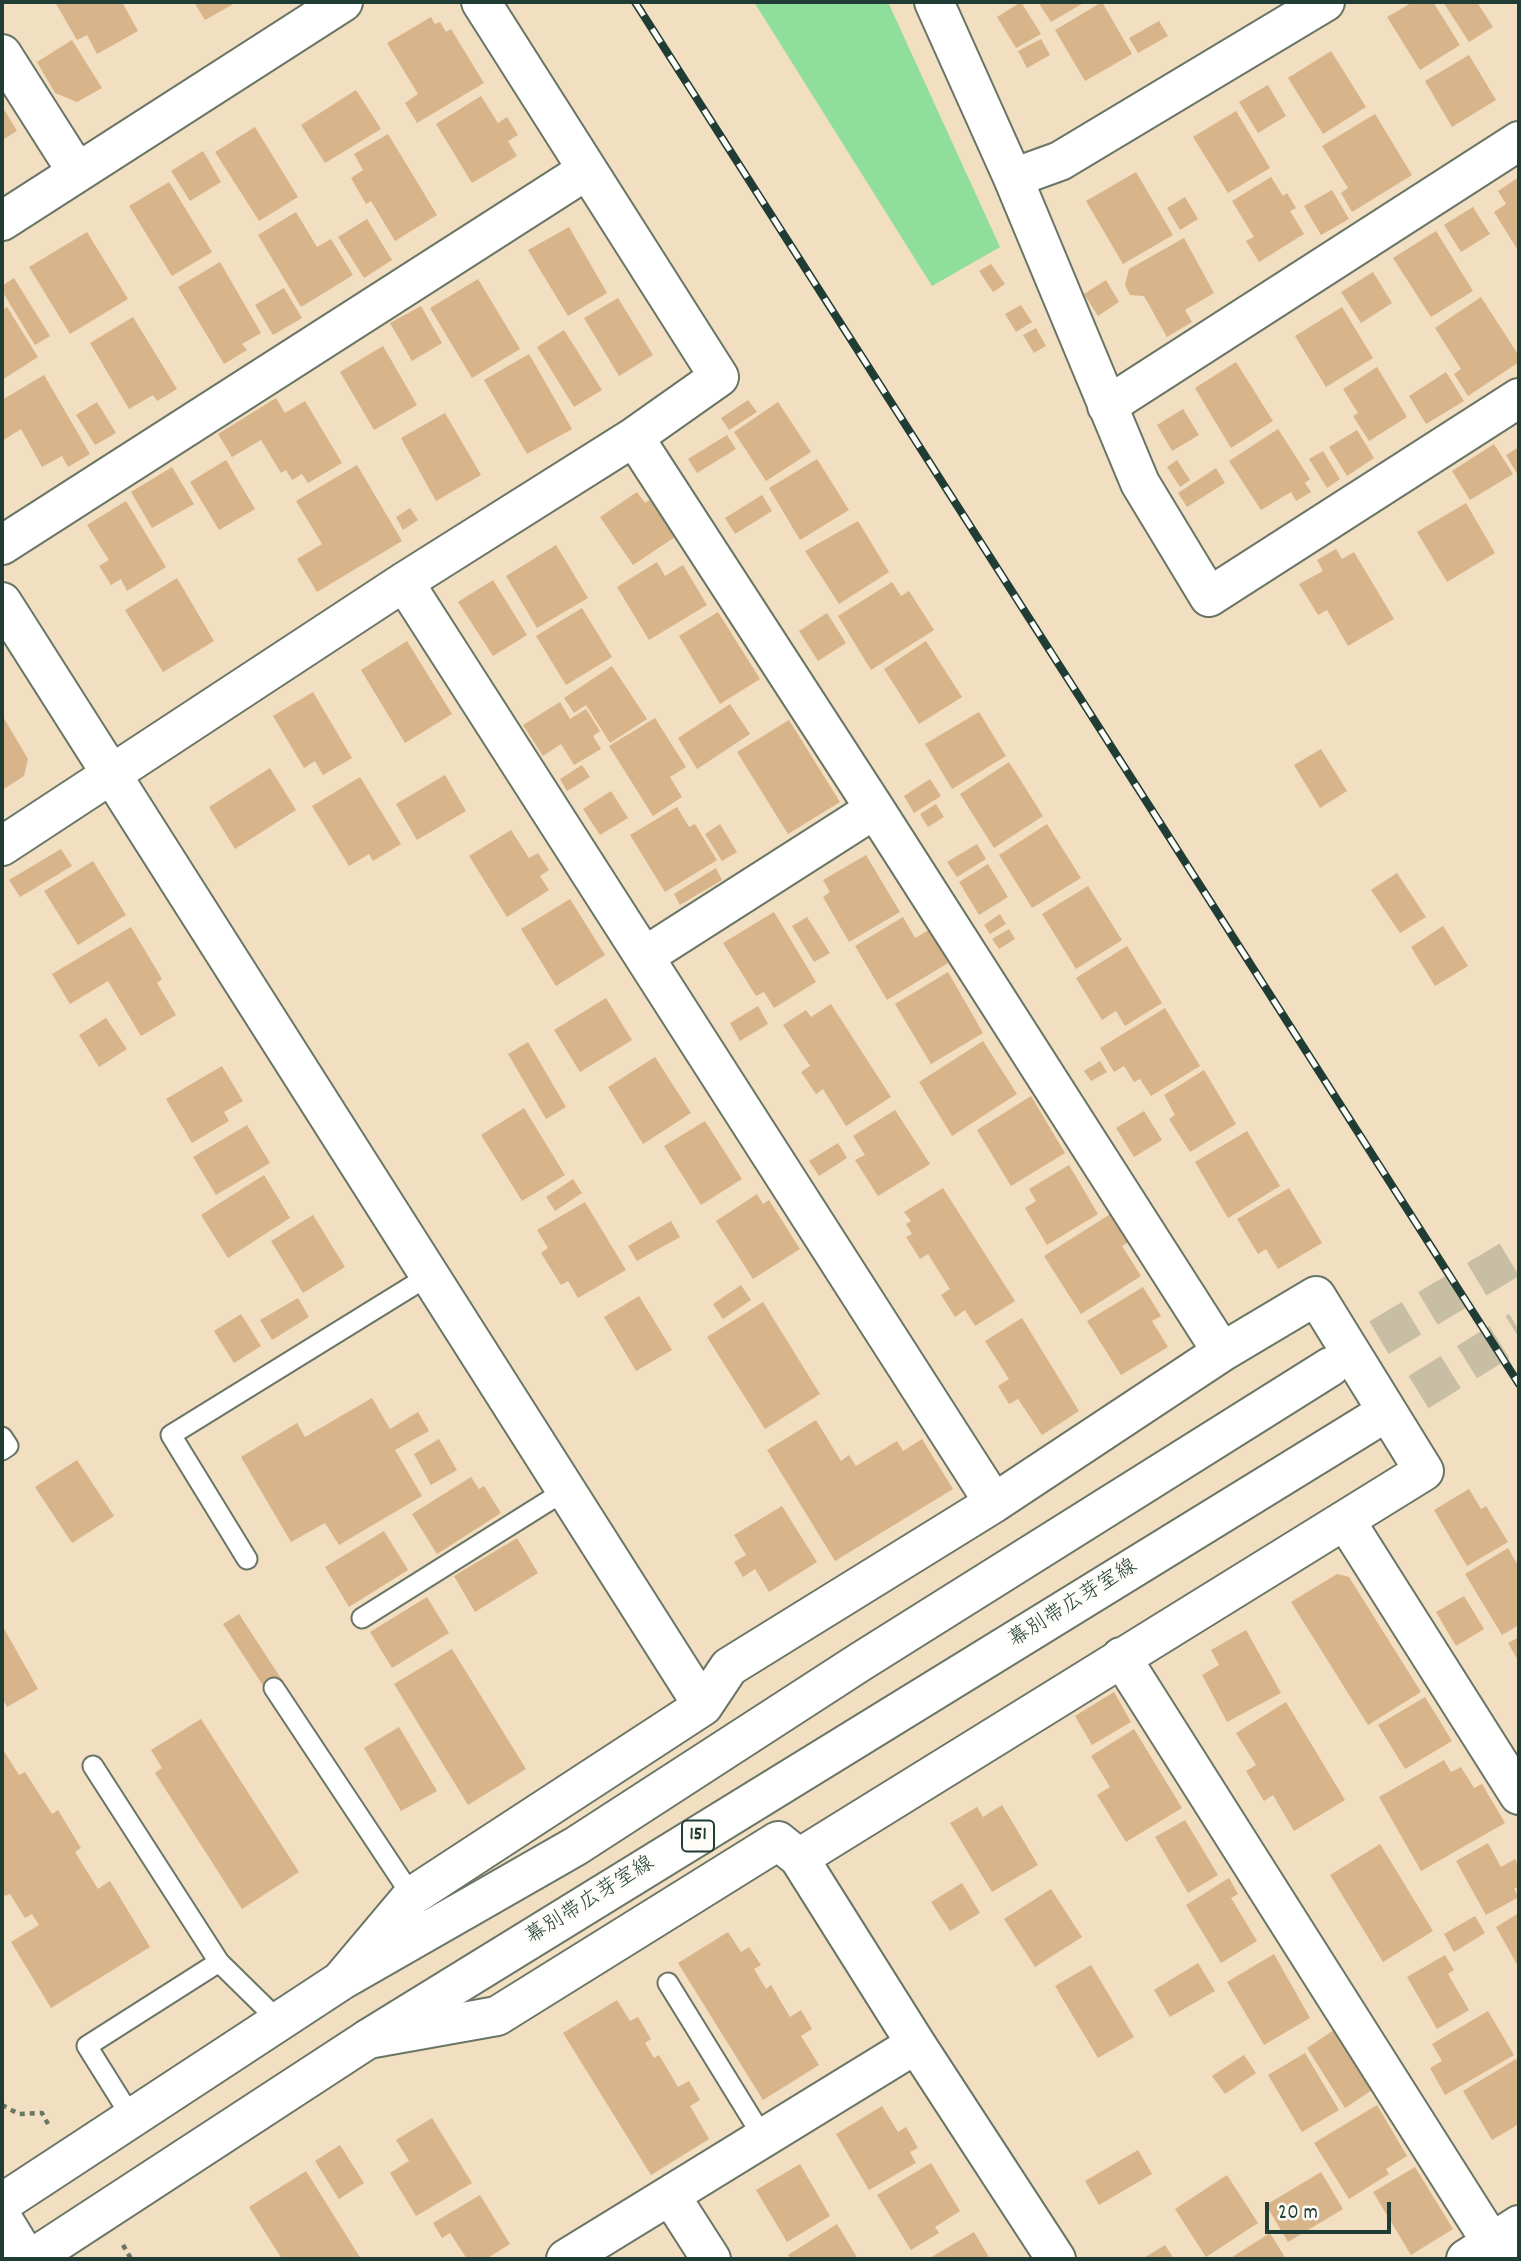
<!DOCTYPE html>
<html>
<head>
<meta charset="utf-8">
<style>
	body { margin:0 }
	#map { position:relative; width:1521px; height:2261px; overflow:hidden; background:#f2dec0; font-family:Dekko,sans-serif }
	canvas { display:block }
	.frame { position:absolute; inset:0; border:4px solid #1f3d34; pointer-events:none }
	.scale { position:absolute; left:1265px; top:2202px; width:126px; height:32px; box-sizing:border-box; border:4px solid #1f3d34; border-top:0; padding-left:9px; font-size:21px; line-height:24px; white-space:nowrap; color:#1f3d34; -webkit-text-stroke:5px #fdfcf7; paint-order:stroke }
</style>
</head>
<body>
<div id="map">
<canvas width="1521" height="2261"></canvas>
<div class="frame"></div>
<div class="scale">20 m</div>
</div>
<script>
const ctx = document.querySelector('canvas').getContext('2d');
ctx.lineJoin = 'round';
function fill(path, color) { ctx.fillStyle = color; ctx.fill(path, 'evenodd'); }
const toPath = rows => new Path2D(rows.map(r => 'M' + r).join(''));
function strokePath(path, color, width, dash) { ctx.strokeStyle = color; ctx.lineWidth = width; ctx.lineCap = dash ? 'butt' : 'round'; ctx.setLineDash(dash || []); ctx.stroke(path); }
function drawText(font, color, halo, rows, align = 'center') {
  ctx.font = font + ' Dekko,"Klee One",sans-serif'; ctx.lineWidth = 5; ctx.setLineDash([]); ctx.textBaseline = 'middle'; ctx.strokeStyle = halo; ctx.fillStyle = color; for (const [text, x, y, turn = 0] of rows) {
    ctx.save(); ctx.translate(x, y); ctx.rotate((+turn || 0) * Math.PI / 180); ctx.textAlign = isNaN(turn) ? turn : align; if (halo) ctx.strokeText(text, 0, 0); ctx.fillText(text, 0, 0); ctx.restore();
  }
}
const green = toPath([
	[754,2,888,2,1000,247,932,286]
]);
const building = toPath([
	[55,2,122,2,138,31,97,54,87,35,77,40],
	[194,2,237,2,205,20],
	[1021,2,1041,34,1016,48,997,17],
	[1038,2,1085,2,1051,22],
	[1102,2,1132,54,1085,81,1055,30],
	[1413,2,1433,2,1460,45,1420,70,1387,17],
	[1443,2,1477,2,1493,27,1469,42],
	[431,17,435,24,440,22,446,32,451,29,484,83,417,123,405,103,418,94,387,43],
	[1159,21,1168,36,1138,53,1129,38],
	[1041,39,1050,55,1027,68,1018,51],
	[72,40,102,88,77,102,55,93,37,62],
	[1331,51,1366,107,1323,134,1288,78],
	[1469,55,1496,100,1452,127,1425,81],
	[1268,85,1286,116,1258,133,1239,102],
	[356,90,381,129,325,163,301,125],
	[481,96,498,123,507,117,518,135,508,141,517,156,472,183,436,124],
	[2,106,17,131,2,140],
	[1236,111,1270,168,1228,193,1193,137],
	[1375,114,1412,175,1352,212,1341,193,1348,188,1322,146],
	[255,127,298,197,259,221,215,152],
	[388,134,437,215,395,241,371,201,366,204,351,178,363,170,354,154],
	[203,151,221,182,190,201,171,171],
	[1136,172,1173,235,1123,264,1086,201],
	[1271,177,1283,196,1287,193,1296,208,1290,211,1304,234,1259,262,1246,241,1254,237,1232,201],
	[1519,177,1519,252,1494,212,1506,204,1498,191],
	[169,182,212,252,172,276,129,206],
	[1332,190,1349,219,1321,235,1304,206],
	[1185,197,1198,219,1180,230,1167,208],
	[1473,207,1490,234,1461,252,1444,225],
	[296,212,317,247,331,239,353,275,301,307,258,235],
	[367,219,392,260,364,278,338,237],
	[569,227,607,293,568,316,528,250],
	[1436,231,1473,291,1431,317,1393,258],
	[87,232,128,299,70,334,29,267],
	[1184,238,1214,293,1185,310,1192,322,1167,337,1144,296,1130,295,1125,285,1129,269],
	[220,262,261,333,242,344,247,350,224,364,178,287],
	[991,264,1005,284,993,292,979,271],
	[1373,272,1392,303,1361,323,1341,292],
	[14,278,50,336,35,345,2,291,2,286],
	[478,279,520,349,472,378,430,308],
	[1106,280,1119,302,1098,316,1084,294],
	[284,288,302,318,273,335,255,305],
	[1481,297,1519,356,1519,362,1468,396,1454,374,1461,369,1435,328],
	[618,298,653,355,619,376,584,318],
	[1021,305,1032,322,1016,332,1005,314],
	[421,306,442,343,412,361,390,323],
	[7,307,38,357,2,380,2,310],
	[1342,307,1373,358,1326,387,1295,336],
	[133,317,177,389,157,401,153,395,129,409,90,343],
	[1036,328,1046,346,1034,353,1023,335],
	[564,330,602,390,574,407,537,347],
	[383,346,417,405,374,430,340,372],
	[529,354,572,429,527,454,484,380],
	[1236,362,1273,421,1231,448,1195,388],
	[1377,367,1407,417,1369,441,1353,416,1358,413,1343,389],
	[1446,372,1464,401,1426,424,1409,396],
	[44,375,90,454,68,467,62,456,42,467,21,429,2,441,2,400],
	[276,398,285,413,305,401,342,463,308,483,302,474,292,480,286,470,281,473,261,440,232,457,218,434],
	[748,400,757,412,729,430,721,418],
	[97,402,116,433,95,445,76,415],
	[778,402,811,452,766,481,734,432],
	[1183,409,1199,435,1172,451,1157,425],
	[445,413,481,475,436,501,401,438],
	[1278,429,1310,479,1305,483,1311,492,1296,501,1291,492,1261,510,1229,461],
	[1357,430,1374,458,1347,476,1329,447],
	[727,435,736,449,697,473,688,459],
	[1494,444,1513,474,1470,500,1452,471],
	[1519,447,1519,477,1506,455],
	[1323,451,1340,479,1327,488,1309,459],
	[817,459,849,510,800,540,769,488],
	[226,460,255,509,219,530,190,482],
	[1177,460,1190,480,1180,487,1167,467],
	[357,465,402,541,317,592,297,559,322,544,296,501],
	[172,467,194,504,152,528,131,492],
	[1216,468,1225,483,1187,507,1178,493],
	[637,492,645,503,651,499,675,537,633,565,600,517],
	[762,495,772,511,735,534,725,518],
	[126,501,166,567,127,591,121,579,111,585,99,566,109,560,87,525],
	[1466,503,1495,553,1447,582,1417,532],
	[410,508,418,520,403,530,396,517],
	[858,521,889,572,839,604,805,551],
	[556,545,588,598,537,628,506,576],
	[1336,549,1342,559,1354,552,1394,619,1348,646,1327,610,1318,615,1299,584,1323,571,1317,560],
	[657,562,665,576,683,565,707,605,649,640,617,587],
	[177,578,214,641,163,672,125,610],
	[493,580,527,635,493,656,458,602],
	[892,582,901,596,909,591,934,630,871,670,838,616],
	[582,608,612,657,566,685,536,636],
	[718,612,760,679,720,704,679,636],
	[827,613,846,643,818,661,799,631],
	[407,641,452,714,405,743,361,670],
	[926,641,962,697,919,724,884,669],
	[612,666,647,719,610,743,586,705,574,713,564,698],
	[313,692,352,758,323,775,315,761,304,768,273,716],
	[560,702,570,719,586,709,600,731,593,736,601,749,574,765,561,744,543,756,523,725],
	[730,704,750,734,697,769,678,738],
	[979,712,1006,756,952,789,925,744],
	[2,715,28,759,24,776,2,790],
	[655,718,686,767,670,777,682,797,653,816,609,746],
	[789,720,840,802,788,834,737,752],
	[1321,749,1347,791,1320,808,1294,765],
	[1009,762,1043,816,994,848,960,794],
	[582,765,590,777,567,791,560,779],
	[270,768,296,810,235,849,209,807],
	[445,775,466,811,417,840,396,804],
	[360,777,401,844,373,861,369,854,349,866,312,806],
	[930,779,941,796,914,813,904,796],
	[611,791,628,818,600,835,583,809],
	[936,804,944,817,928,827,920,814],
	[677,807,689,827,695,824,717,860,665,892,630,835],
	[720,824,737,852,722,861,705,834],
	[1047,824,1081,878,1032,908,999,855],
	[511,830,529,858,538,853,549,870,540,876,549,890,507,917,469,856],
	[977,844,986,859,957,877,947,862],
	[61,849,72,866,20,897,9,880],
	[866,855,900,912,849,942,823,897,830,892,823,880],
	[93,861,126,915,78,945,44,891],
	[988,864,1008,897,979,915,959,882],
	[716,868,722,880,680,905,674,894],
	[1397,873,1426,917,1400,933,1371,890],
	[1088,886,1122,940,1076,969,1042,914],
	[570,899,605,955,556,986,521,929],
	[774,912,816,982,774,1008,764,992,756,996,723,943],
	[1000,914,1006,924,990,934,984,925],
	[807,917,830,953,814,962,792,926],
	[903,917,915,938,936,926,943,936,936,941,948,963,887,1000,855,946],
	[1443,926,1468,966,1435,986,1411,947],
	[131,927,162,979,157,983,176,1015,141,1036,108,981,70,1004,52,974],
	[1009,929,1015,939,999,949,992,939],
	[1127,946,1162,1003,1125,1026,1116,1011,1102,1020,1076,978],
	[948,972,983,1033,931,1064,895,1004],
	[606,998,632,1040,580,1072,554,1030],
	[831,1004,891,1097,846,1126,823,1089,816,1094,801,1072,810,1066,783,1025,806,1010,811,1017],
	[758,1006,768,1024,740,1041,730,1023],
	[1165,1008,1200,1066,1151,1096,1140,1079,1134,1082,1124,1066,1114,1072,1100,1048],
	[106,1018,127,1049,99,1067,79,1035],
	[983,1041,1017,1094,952,1136,919,1082],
	[528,1042,566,1107,546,1119,508,1054],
	[655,1057,691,1113,643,1144,608,1087],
	[1100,1061,1107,1072,1091,1081,1084,1071],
	[222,1066,243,1101,224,1112,229,1121,192,1143,166,1099],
	[1204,1070,1236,1124,1190,1152,1169,1119,1175,1115,1164,1095],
	[1031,1096,1065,1153,1011,1186,977,1130],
	[524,1108,565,1175,522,1201,481,1135],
	[895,1110,930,1164,878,1196,855,1160,865,1155,853,1136],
	[1144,1111,1162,1140,1134,1157,1116,1128],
	[705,1121,742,1179,701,1205,664,1146],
	[247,1125,270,1163,216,1195,193,1157],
	[1247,1131,1280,1186,1228,1218,1195,1162],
	[838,1143,847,1158,819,1176,809,1161],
	[1069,1165,1098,1214,1047,1245,1025,1208,1036,1201,1029,1189],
	[264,1175,290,1218,228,1258,201,1215],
	[573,1179,582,1193,555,1211,546,1197],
	[943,1188,1015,1301,975,1326,965,1310,955,1317,941,1295,950,1289,928,1254,920,1259,906,1237,912,1234,906,1224,911,1221,904,1212],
	[1289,1188,1322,1243,1278,1269,1266,1249,1258,1254,1237,1219],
	[757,1194,763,1204,769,1200,800,1249,753,1279,716,1221],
	[585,1202,626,1270,578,1298,568,1281,561,1285,541,1253,548,1248,537,1230],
	[1112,1213,1130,1241,1122,1246,1141,1276,1081,1314,1044,1256],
	[313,1215,345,1267,303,1293,271,1241],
	[671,1221,680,1237,637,1261,628,1246],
	[741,1285,751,1300,723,1319,713,1304],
	[1143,1287,1161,1316,1152,1321,1168,1347,1121,1375,1087,1321],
	[639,1296,672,1350,636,1371,604,1317],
	[298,1298,309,1317,272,1340,260,1320],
	[763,1302,820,1394,765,1429,707,1337],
	[241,1314,261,1346,234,1363,214,1331],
	[1022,1318,1079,1411,1042,1435,1018,1399,1009,1404,998,1386,1009,1379,985,1341],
	[372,1398,390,1429,418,1412,429,1431,395,1450,422,1496,339,1545,325,1523,291,1542,241,1457,297,1423,305,1437],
	[816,1420,841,1461,849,1455,856,1466,897,1441,903,1451,922,1439,953,1489,835,1561,767,1450],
	[439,1439,457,1470,431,1485,414,1454],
	[77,1460,114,1516,72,1543,35,1487],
	[471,1477,479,1489,484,1486,501,1513,437,1554,412,1514],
	[1469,1489,1481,1509,1486,1506,1508,1542,1467,1566,1434,1510],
	[782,1506,817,1562,769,1592,755,1569,743,1577,734,1562,746,1555,734,1535],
	[384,1531,408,1570,349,1607,325,1567],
	[517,1538,538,1573,475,1612,454,1576],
	[1508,1548,1519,1567,1519,1625,1502,1635,1465,1574],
	[1337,1574,1349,1577,1421,1692,1368,1725,1291,1602],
	[1464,1596,1484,1629,1456,1646,1436,1612],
	[427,1597,449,1633,392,1668,370,1632],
	[239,1614,282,1680,266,1690,223,1624],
	[2,1625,38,1689,7,1707,2,1697],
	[1246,1630,1281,1693,1227,1722,1202,1675,1219,1665,1211,1650],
	[1519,1637,1519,1662,1508,1643],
	[452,1649,526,1769,468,1805,394,1684],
	[1114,1692,1131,1722,1092,1745,1075,1716],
	[1425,1697,1452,1741,1405,1769,1378,1725],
	[1286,1702,1345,1800,1294,1831,1273,1795,1264,1801,1246,1771,1256,1765,1236,1733],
	[201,1719,299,1872,242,1909,155,1773,162,1768,151,1750],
	[399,1727,437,1791,401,1811,364,1748],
	[1134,1729,1182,1808,1126,1842,1097,1795,1110,1787,1091,1756],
	[2,1748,19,1775,25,1772,52,1814,58,1810,81,1848,75,1852,98,1889,110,1881,150,1947,51,2008,11,1942,39,1925,32,1914,25,1918,10,1894,5,1896,2,1890],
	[1444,1760,1451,1772,1461,1767,1474,1788,1482,1784,1505,1823,1421,1871,1379,1797],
	[1002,1805,1038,1865,992,1892,950,1823,977,1807,983,1817],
	[1185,1820,1218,1875,1188,1893,1155,1837],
	[1488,1843,1501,1867,1515,1859,1519,1867,1519,1886,1514,1889,1519,1897,1486,1915,1456,1861],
	[1380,1844,1433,1931,1383,1962,1330,1875],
	[1229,1878,1238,1894,1231,1898,1257,1941,1221,1963,1186,1905],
	[962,1883,980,1913,950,1931,931,1902],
	[1051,1889,1082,1937,1035,1967,1004,1919],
	[1519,1913,1519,1968,1496,1927],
	[1475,1916,1485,1933,1454,1952,1444,1934],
	[728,1932,741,1952,749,1947,761,1965,754,1969,766,1989,771,1985,790,2017,801,2010,812,2029,801,2036,819,2065,763,2100,678,1963],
	[1274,1954,1310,2018,1264,2045,1227,1982],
	[1445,1955,1454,1970,1448,1974,1469,2010,1437,2029,1407,1977],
	[1198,1963,1215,1991,1170,2017,1154,1990],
	[1091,1965,1134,2037,1098,2058,1055,1986],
	[617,2000,630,2021,638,2017,651,2039,645,2043,654,2058,659,2055,678,2087,689,2081,700,2100,690,2106,709,2139,651,2175,563,2033],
	[1488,2011,1514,2055,1445,2095,1430,2068,1442,2061,1432,2044],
	[1334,2030,1372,2090,1345,2108,1307,2048],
	[1305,2053,1339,2110,1302,2132,1268,2075],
	[1244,2055,1256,2073,1225,2094,1212,2076],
	[1516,2059,1519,2065,1519,2124,1492,2140,1463,2091],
	[1377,2105,1407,2156,1386,2169,1389,2174,1349,2199,1314,2143],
	[882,2106,898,2132,906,2127,918,2148,910,2152,916,2163,869,2190,836,2134],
	[432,2118,472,2183,416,2216,390,2173,409,2161,396,2140],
	[340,2145,364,2183,339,2199,315,2161],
	[1138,2150,1152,2174,1099,2205,1085,2181],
	[931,2163,960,2211,935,2227,939,2233,911,2250,877,2195],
	[800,2164,830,2216,787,2242,756,2190],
	[1415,2167,1453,2229,1411,2255,1373,2192],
	[306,2171,361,2259,282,2259,249,2207],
	[1321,2172,1343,2209,1288,2242,1266,2205],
	[1227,2175,1258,2223,1206,2257,1175,2209],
	[480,2195,510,2244,486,2259,467,2259,450,2233,442,2238,433,2223],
	[837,2224,858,2259,791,2259,788,2255],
	[974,2232,990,2259,928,2259],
	[1270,2233,1286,2259,1229,2259],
	[1165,2245,1174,2259,1142,2259]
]);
const primaryTunnel = toPath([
	[1330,1367,1519,1254],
	[1370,1422,1519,1330]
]);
const path = toPath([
	[2,2105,19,2114,42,2113,48,2124],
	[123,2245,130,2257,129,2259]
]);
const lane = toPath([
	[2,1437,8,1446,2,1450],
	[247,1559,171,1435,430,1275],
	[362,1618,566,1490],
	[274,1688,412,1896],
	[93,1766,219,1962,87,2046,132,2118],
	[219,1962,279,2021],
	[668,1983,763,2137]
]);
const street = toPath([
	[934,2,1013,178,1140,483,1209,597,1519,398],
	[2,54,77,172],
	[1013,178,1060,161,1325,2],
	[2,221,343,2],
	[1107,406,1519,141],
	[634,437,875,809,1222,1352],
	[2,545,587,170],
	[404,582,994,1503],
	[2,602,703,1706],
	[2,846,404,582,634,437,719,377,481,2],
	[645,956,875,809],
	[1345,1520,1519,1795],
	[1121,1657,1502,2259],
	[799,1858,916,2044,1056,2259],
	[343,1978,412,1896,703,1706,729,1667,994,1503,1222,1352,1316,1296,1424,1471,799,1858,778,1841,497,2016,368,2039],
	[670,2195,711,2259],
	[566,2259,916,2044],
	[1466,2259,1519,2225]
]);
const secondary = toPath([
	[2,2218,27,2259]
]);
const primary = toPath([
	[2,2203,342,1980,576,1846,860,1662,1330,1367],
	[31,2259,368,2039,1370,1422]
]);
const rail = toPath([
	[635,2,1519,1384]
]);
const shields = [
	[698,1836,32]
];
const shieldNames = [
	["151",698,1836]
];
const streetNames = [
	["幕別帯広芽室線",1074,1605,-32],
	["幕別帯広芽室線",591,1902,-32]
];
fill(green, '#90de9c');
fill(building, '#d8b48a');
strokePath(primaryTunnel, '#c8bea4', 38, [38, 19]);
strokePath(lane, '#697565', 23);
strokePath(street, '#697565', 42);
strokePath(secondary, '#697565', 42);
strokePath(primary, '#697565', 42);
strokePath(path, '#697565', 4.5, [5, 5]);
strokePath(lane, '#fff', 19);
strokePath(street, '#fff', 38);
strokePath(secondary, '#fff', 38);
strokePath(primary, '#fff', 38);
strokePath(rail, '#1f3d34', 8);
strokePath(rail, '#fdfcf7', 5, [16]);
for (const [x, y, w] of shields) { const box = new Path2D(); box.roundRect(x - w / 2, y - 15.5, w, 31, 5); ctx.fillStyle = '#fdfcf7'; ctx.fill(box); strokePath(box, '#1f3d34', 2); }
drawText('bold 19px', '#1f3d34', null, shieldNames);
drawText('21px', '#1f3d34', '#fdfcf7', streetNames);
</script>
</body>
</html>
